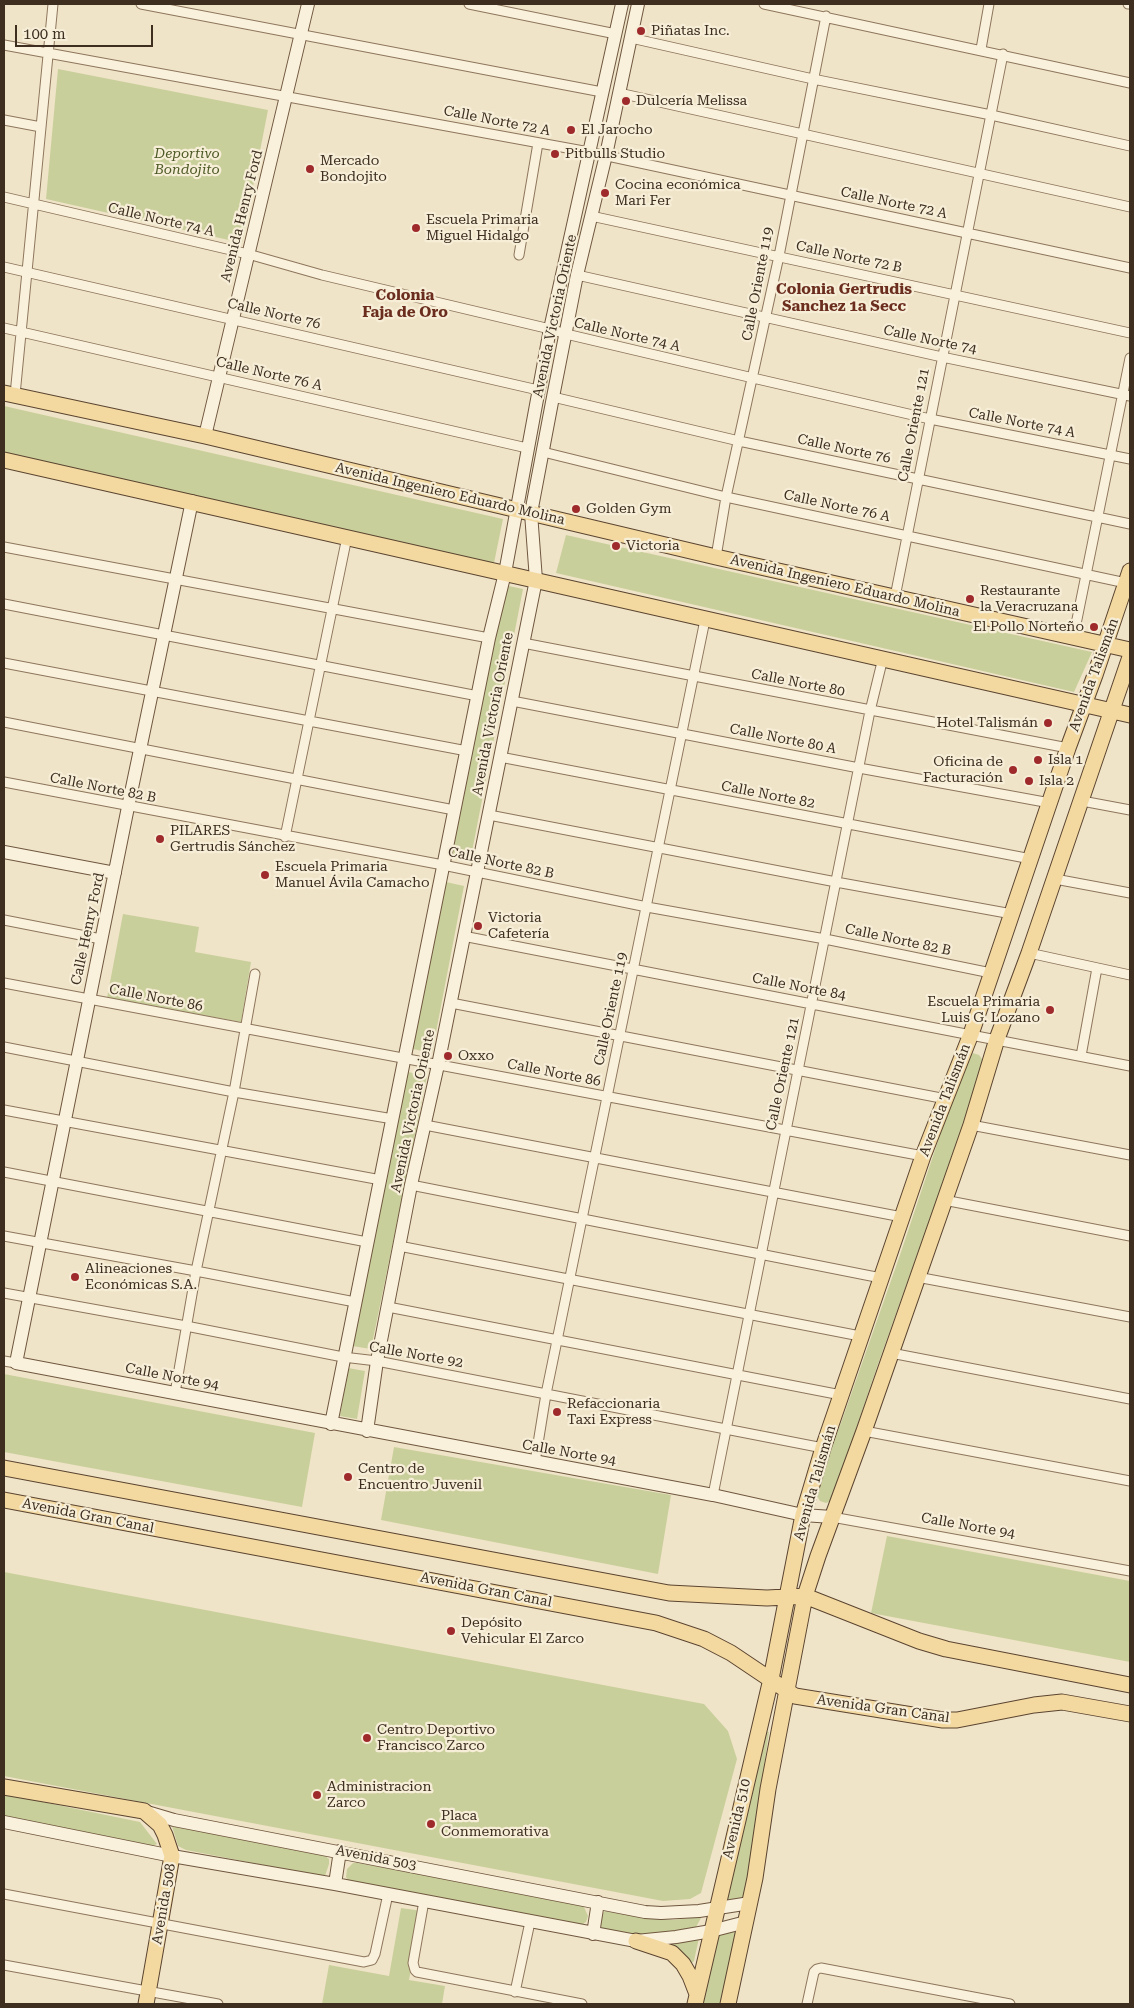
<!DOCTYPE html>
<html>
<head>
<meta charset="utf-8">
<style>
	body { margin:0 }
	#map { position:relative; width:1134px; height:2008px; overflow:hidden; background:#f0e4c8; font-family:"Roboto Serif",serif }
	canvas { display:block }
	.frame { position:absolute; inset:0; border:5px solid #3d2e20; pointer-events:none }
	.scale { position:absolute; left:15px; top:25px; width:138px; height:22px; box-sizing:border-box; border:2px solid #3d2e20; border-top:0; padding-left:6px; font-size:15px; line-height:18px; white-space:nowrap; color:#3d2e20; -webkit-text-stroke:4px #f7eed8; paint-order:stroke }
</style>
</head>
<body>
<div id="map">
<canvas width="1134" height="2008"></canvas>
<div class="frame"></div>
<div class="scale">100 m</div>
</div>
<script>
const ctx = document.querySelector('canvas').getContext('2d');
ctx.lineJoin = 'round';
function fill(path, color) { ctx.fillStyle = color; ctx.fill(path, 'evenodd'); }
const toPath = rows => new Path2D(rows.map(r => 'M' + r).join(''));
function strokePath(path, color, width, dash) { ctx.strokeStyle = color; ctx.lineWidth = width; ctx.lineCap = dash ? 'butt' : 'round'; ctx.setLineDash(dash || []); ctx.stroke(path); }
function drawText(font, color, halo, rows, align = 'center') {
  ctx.font = font + ' "Roboto Serif",serif'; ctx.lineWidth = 4.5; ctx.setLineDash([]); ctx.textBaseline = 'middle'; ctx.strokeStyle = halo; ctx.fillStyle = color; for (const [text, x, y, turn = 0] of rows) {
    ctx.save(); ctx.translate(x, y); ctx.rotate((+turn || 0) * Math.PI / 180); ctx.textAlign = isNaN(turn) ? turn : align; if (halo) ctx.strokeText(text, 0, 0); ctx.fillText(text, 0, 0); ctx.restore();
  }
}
const green = toPath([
	[58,69,268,110,242,243,46,199],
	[4,406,503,519,494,563,4,452],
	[566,535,1092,652,1074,692,556,573],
	[504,585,523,589,470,862,451,858],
	[446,882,464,886,432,1053,413,1049],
	[123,914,199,927,195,952,251,962,241,1022,107,998],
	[973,1053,979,1055,982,1059,984,1067,877,1367,834,1494,831,1501,826,1503,820,1501,816,1494,827,1457,841,1423,900,1255,961,1072,968,1057],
	[408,1072,427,1076,371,1349,352,1346],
	[348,1368,365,1371,357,1419,340,1416],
	[4,1374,315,1433,302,1507,4,1452],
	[394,1447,671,1495,658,1574,381,1520],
	[887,1536,1130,1581,1130,1662,871,1613],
	[4,1572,704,1704,728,1731,737,1759,701,1893,690,1899,663,1901,4,1776],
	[766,1731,769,1732,746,1894,740,1899,724,1901],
	[4,1794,140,1822,157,1844,152,1846,4,1817],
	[172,1826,323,1854,329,1859,329,1864,325,1876,320,1876,186,1850,178,1846],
	[353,1863,358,1863,580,1904,584,1907,588,1916,586,1922,580,1926,349,1882,346,1877,347,1869],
	[401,1908,422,1911,409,1980,445,1986,442,2004,322,2004,329,1965,389,1976],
	[605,1911,654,1919,674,1920,698,1917,701,1918,696,1927,687,1930,638,1937,605,1931,600,1926,600,1916],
	[739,1930,722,2004,700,2004,714,1935],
	[699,1938,694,1961,692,1963,666,1943]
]);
const street = toPath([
	[141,4,602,92],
	[469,4,616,34],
	[764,4,1130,83],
	[1128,4,1130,4],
	[631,38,813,79,991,115,1130,146],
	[4,45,589,152,1130,268],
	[981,49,989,4],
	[619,93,1130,207],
	[4,120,41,127],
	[4,197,248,254,322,275,550,329,566,334,753,378,930,419,1130,459],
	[591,216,1130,333],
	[519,255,538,143],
	[4,267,538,390],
	[577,275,942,357,1130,396],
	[4,328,527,448],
	[15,395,53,4],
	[553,397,739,441,1130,524],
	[543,452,726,497,1126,583],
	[4,547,489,638],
	[716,557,726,497,779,256,826,16],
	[895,597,1003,54],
	[4,604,478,696],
	[1073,639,1130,358],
	[523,643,1068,748],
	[4,663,467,751],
	[512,701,859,768,1050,803],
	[4,722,454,810],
	[500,757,1031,859],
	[4,782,443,865,647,907,825,939,991,973],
	[1082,801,1130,810],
	[489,815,836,882,1012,914],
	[285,837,347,537],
	[1055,879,1130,893],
	[4,920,101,939],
	[463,936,1130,1066],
	[1029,953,1130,975],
	[4,983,923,1156],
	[451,1003,946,1099],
	[4,1047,234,1092,393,1119],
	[1081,1056,1097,968],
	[4,1110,381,1180],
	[425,1125,902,1217],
	[971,1125,1130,1155],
	[4,1172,367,1242],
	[411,1185,881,1278],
	[944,1200,1130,1236],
	[4,1236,196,1271,355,1302],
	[399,1246,860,1336],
	[917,1277,1130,1317],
	[4,1293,186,1326,343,1357,377,1361,823,1448],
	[388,1307,841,1395],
	[891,1353,1130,1399],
	[4,1361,16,1363],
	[175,1393,196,1271,234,1092,255,974],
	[864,1431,1130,1481],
	[535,1462,546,1394,705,620],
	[713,1495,870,711,883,658],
	[832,1517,1130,1571],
	[4,1894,364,1962,372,1960,375,1954,388,1894],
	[424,1901,413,1963,415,1970,417,1972,582,2004],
	[4,1965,218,2004],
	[515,1992,530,1922],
	[807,2004,814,1972,817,1969,821,1968,1010,2004]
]);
const secondary = toPath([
	[205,436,308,4],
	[192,501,128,807,16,1363,713,1495,803,1515,832,1517],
	[4,852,115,873],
	[331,1424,489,638,505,573,550,329,622,4],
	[367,1431,377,1361,411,1185,438,1065,536,580,531,513,553,397,577,275,606,155,638,4],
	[147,1812,174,1820,645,1912,661,1913,699,1911,750,1903],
	[4,1822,172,1856,335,1884,636,1941,676,1937,711,1931,746,1922],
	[335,1884,340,1851],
	[593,1934,598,1902]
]);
const primary = toPath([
	[4,393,205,436,716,557,1130,650],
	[4,460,1130,715],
	[4,1468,669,1593,767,1598,805,1596,919,1641,946,1649,1130,1685],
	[4,1500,656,1623,704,1639,731,1653,795,1696,943,1720,957,1720,1034,1705,1062,1702,1130,1714],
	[4,1787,144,1811,160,1825,165,1835,172,1856,146,2004],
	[636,1941,672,1953,683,1964,690,1976,697,1994],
	[695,2004,771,1679,803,1515,823,1448,923,1156,971,1034,1068,748,1095,675,1130,571],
	[728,2004,755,1878,768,1789,805,1596,818,1556,864,1431,971,1125,997,1039,1029,953,1130,657]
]);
const markers = [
	[641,31,5,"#9e2a2b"],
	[626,101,5,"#9e2a2b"],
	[571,130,5,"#9e2a2b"],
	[555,154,5,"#9e2a2b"],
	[310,169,5,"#9e2a2b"],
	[605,193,5,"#9e2a2b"],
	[416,228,5,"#9e2a2b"],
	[576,509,5,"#9e2a2b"],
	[616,546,5,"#9e2a2b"],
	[970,599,5,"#9e2a2b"],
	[1094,627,5,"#9e2a2b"],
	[1048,723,5,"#9e2a2b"],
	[1038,760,5,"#9e2a2b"],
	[1013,770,5,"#9e2a2b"],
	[1029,781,5,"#9e2a2b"],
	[160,839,5,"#9e2a2b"],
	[265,875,5,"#9e2a2b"],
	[478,926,5,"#9e2a2b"],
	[1050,1010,5,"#9e2a2b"],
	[448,1056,5,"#9e2a2b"],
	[75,1277,5,"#9e2a2b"],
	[557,1412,5,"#9e2a2b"],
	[348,1477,5,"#9e2a2b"],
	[451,1631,5,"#9e2a2b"],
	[367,1738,5,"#9e2a2b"],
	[317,1795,5,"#9e2a2b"],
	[431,1824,5,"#9e2a2b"]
];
const poiNames = [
	["Piñatas Inc.",651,31],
	["Dulcería Melissa",636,101],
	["El Jarocho",581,130],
	["Pitbulls Studio",565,154],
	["Mercado",320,161],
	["Bondojito",320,177],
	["Cocina económica",615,185],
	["Mari Fer",615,201],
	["Escuela Primaria",426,220],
	["Miguel Hidalgo",426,236],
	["Golden Gym",586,509],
	["Victoria",626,546],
	["Restaurante",980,591],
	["la Veracruzana",980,607],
	["El Pollo Norteño",1084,627,"right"],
	["Hotel Talismán",1038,723,"right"],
	["Isla 1",1048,760],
	["Oficina de",1003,762,"right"],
	["Facturación",1003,778,"right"],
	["Isla 2",1039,781],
	["PILARES",170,831],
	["Gertrudis Sánchez",170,847],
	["Escuela Primaria",275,867],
	["Manuel Ávila Camacho",275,883],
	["Victoria",488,918],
	["Cafetería",488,934],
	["Escuela Primaria",1040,1002,"right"],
	["Luis G. Lozano",1040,1018,"right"],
	["Oxxo",458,1056],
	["Alineaciones",85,1269],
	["Económicas S.A.",85,1285],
	["Refaccionaria",567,1404],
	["Taxi Express",567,1420],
	["Centro de",358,1469],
	["Encuentro Juvenil",358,1485],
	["Depósito",461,1623],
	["Vehicular El Zarco",461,1639],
	["Centro Deportivo",377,1730],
	["Francisco Zarco",377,1746],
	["Administracion",327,1787],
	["Zarco",327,1803],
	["Placa",441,1816],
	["Conmemorativa",441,1832]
];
const streetNames = [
	["Calle Norte 72 A",497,121,11],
	["Calle Norte 72 A",894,203,12],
	["Avenida Henry Ford",242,216,-76],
	["Calle Norte 74 A",161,220,13],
	["Calle Norte 72 B",849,257,12],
	["Calle Oriente 119",758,284,-79],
	["Calle Norte 76",274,314,13],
	["Avenida Victoria Oriente",555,316,-78],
	["Calle Norte 74 A",627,335,13],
	["Calle Norte 74",930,340,12],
	["Calle Norte 76 A",269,374,13],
	["Calle Norte 74 A",1022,423,11],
	["Calle Oriente 121",914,425,-79],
	["Calle Norte 76",844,449,12],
	["Avenida Ingeniero Eduardo Molina",450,494,13],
	["Calle Norte 76 A",837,506,12],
	["Avenida Ingeniero Eduardo Molina",845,586,13],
	["Avenida Talismán",1094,675,-70],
	["Calle Norte 80",798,683,11],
	["Avenida Victoria Oriente",493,714,-79],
	["Calle Norte 80 A",783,739,11],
	["Calle Norte 82 B",103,788,11],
	["Calle Norte 82",768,795,11],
	["Calle Norte 82 B",501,863,12],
	["Calle Henry Ford",88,929,-78],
	["Calle Norte 82 B",898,940,12],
	["Calle Norte 84",799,987,11],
	["Calle Norte 86",156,998,11],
	["Calle Oriente 119",611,1009,-78],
	["Calle Norte 86",554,1073,11],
	["Calle Oriente 121",783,1074,-78],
	["Avenida Talismán",945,1100,-69],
	["Avenida Victoria Oriente",413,1111,-78],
	["Calle Norte 92",416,1355,10],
	["Calle Norte 94",172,1377,11],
	["Calle Norte 94",569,1453,10],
	["Avenida Talismán",815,1483,-74],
	["Avenida Gran Canal",88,1516,11],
	["Calle Norte 94",968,1526,10],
	["Avenida Gran Canal",486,1590,11],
	["Avenida Gran Canal",883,1709,8],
	["Avenida 510",737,1819,-77],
	["Avenida 503",376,1858,11],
	["Avenida 508",164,1904,-80]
];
const parkNames = [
	["Deportivo",187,154],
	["Bondojito",187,170]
];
const neighbourhoodNames = [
	["Colonia Gertrudis",844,290],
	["Sanchez 1a Secc",844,307],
	["Colonia",405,296],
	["Faja de Oro",405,313]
];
fill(green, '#c9cf9b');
strokePath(street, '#8d765c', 11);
strokePath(secondary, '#6f573f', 14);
strokePath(primary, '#5b4430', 17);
strokePath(street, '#faf1dc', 9);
strokePath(secondary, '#faf1dc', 12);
strokePath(primary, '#f3d9a0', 15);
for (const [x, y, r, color] of markers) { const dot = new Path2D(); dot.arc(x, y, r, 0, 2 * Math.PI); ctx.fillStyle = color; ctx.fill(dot); strokePath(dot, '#f7eed8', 2); }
drawText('14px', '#3d2e20', '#f7eed8', poiNames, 'left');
drawText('14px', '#3d2e20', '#f7eed8', streetNames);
drawText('italic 14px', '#4d5a26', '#f7eed8', parkNames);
drawText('bold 15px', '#6b2e1e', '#f7eed8', neighbourhoodNames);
</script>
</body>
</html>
